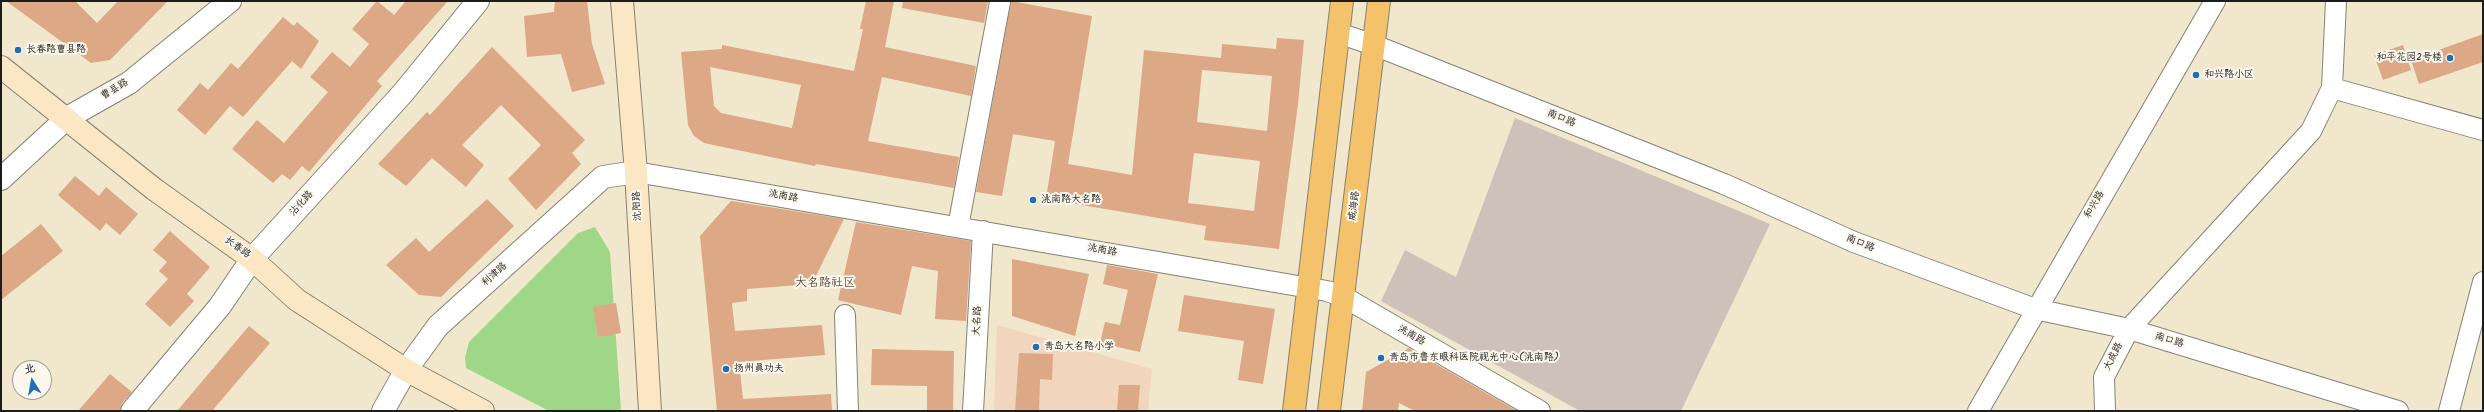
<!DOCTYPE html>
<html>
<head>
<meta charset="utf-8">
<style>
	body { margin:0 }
	#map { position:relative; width:2484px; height:412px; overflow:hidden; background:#f0e7cc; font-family:Kalam,"LXGW WenKai TC",sans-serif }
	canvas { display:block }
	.frame { position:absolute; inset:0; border:2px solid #1c1c1c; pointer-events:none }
	.north { position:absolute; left:12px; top:360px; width:40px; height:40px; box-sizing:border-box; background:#fbf7ec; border:1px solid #a29f99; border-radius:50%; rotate:349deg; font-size:11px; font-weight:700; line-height:16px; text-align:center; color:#1c1c1c }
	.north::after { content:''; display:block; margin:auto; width:14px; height:18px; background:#1f6fb2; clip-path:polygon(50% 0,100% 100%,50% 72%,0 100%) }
</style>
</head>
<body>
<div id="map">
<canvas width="2484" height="412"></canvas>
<div class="frame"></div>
<div class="north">北</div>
</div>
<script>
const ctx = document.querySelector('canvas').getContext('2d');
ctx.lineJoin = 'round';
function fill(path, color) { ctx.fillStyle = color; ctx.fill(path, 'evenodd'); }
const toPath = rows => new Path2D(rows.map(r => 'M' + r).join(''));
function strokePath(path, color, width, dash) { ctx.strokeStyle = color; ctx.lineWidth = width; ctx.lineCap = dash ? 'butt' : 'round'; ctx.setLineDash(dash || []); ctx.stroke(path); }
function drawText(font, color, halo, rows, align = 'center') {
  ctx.font = font + ' Kalam,"LXGW WenKai TC",sans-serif'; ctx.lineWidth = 4; ctx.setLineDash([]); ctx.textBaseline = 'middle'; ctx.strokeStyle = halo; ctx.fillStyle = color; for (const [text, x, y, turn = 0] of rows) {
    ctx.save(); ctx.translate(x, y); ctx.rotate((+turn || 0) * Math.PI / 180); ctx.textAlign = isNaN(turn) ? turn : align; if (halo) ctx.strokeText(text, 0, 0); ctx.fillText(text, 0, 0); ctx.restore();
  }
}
const built = toPath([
	[997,325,1152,369,1148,411,994,411]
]);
const industrial = toPath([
	[1515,118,1770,224,1681,411,1580,411,1381,301,1405,250,1456,277]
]);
const green = toPath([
	[595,227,610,252,621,411,549,411,466,368,465,358,469,342,578,233]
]);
const building = toPath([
	[6,1,75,1,97,23,118,1,168,1,110,60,91,63],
	[377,1,394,15,406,1,448,1,377,81,382,86,309,172,302,166,290,180,282,174,273,183,232,149,257,120,284,143,328,92,310,77,332,52,350,67,369,44,352,29],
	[555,1,587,1,592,44,605,84,572,92,561,54,527,57,524,16,554,12],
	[866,1,894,1,885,47,976,66,971,96,882,77,868,141,959,157,954,188,816,164,815,166,785,160,704,143,694,136,688,125,681,52,722,49,722,45,854,71,863,29,860,29],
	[710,67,801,85,792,128,721,113,714,106],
	[903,1,988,1,984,23,902,8],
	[1011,1,1092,16,1068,164,1132,175,1144,50,1221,58,1222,44,1276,49,1277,38,1304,40,1298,104,1279,249,1204,240,1206,226,1046,199,1055,141,1013,134,1002,196,976,192],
	[1202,70,1272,76,1267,131,1197,122],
	[1194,153,1260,161,1254,211,1188,203],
	[283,17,294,26,297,22,319,41,301,69,292,61,243,117,230,106,205,135,177,110,200,83,208,90,231,63,238,69],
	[2483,34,2483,62,2419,84,2411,60],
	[2403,45,2411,70,2383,80,2374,55],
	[492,47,585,140,572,153,581,164,536,210,508,179,541,145,501,105,462,145,484,165,466,187,432,158,406,186,378,164,427,112,430,115],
	[75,176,99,196,106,187,138,214,120,235,106,223,100,231,58,195],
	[487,199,514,226,441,297,419,295,386,265,416,238,429,252],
	[731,201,844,219,812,284,747,289,747,301,732,303,735,331,822,325,825,355,739,362,743,399,831,394,832,411,717,411,700,236],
	[856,222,971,241,966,321,935,319,938,271,912,266,901,315,838,300],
	[41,224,63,251,1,300,1,256],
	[170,231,210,267,187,294,194,301,170,327,145,304,168,279,159,271,167,262,153,250],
	[1012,259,1089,274,1075,336,1012,316],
	[1107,265,1158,274,1140,352,1100,343,1105,322,1120,325,1128,290,1103,284],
	[1184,295,1275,309,1263,384,1238,380,1244,341,1178,331],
	[616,303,621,333,598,337,593,307],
	[249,326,270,343,212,411,177,411],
	[1409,348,1412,350,1517,411,1415,411,1399,403,1398,411,1362,411,1366,372],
	[872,349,954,351,953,411,927,411,927,386,871,385],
	[1019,353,1053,354,1052,380,1040,379,1039,411,1015,411],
	[110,374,132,392,122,403,120,411,78,411],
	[1119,385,1140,385,1138,411,1117,411]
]);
const minor = toPath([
	[1338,33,1374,45,1724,184,1854,242,2035,309,2129,329,2398,411],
	[2332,88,2483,130],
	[636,172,1327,291,1344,297,1540,411],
	[958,227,1000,2],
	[845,315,848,411],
	[973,411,983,231],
	[1978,411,2215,1],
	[2105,411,2104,377,2129,329,2311,131,2332,88,2336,1],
	[2449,411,2483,282]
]);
const tertiary = toPath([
	[1,179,67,118,129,83,230,1],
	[132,411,220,306,252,259,403,93,478,1],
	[383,411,406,370,438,326,603,177,636,172]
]);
const secondary = toPath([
	[622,1,636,172,650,411],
	[1,67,154,189,252,259,297,300,406,370,483,411]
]);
const primary = toPath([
	[1294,411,1342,1],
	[1329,411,1379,1]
]);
const markers = [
	[18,50,4,"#1f6fb2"],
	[2450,58,4,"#1f6fb2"],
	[2196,75,4,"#1f6fb2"],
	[1033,200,4,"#1f6fb2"],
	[1036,347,4,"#1f6fb2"],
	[1381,358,4,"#1f6fb2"],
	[726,369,4,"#1f6fb2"]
];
const poiNames = [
	["长春路曹县路",26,50],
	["和平花园2号楼",2442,58,"right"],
	["和兴路小区",2204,75],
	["洮南路大名路",1041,200],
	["青岛大名路小学",1044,347],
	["青岛市鲁东眼科医院视光中心(洮南路)",1389,358],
	["扬州真功夫",734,369]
];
const streetNames = [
	["曹县路",115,90,-31],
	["南口路",1561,119,22],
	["洮南路",783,197,10],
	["沾化路",302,204,-48],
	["和兴路",2095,205,-60],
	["沈阳路",638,206,-93],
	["威海路",1355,206,-83],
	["南口路",1860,244,22],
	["长春路",237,248,36],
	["洮南路",1102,251,10],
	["利津路",495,275,-42],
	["大名路",978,321,-87],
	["洮南路",1411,336,30],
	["南口路",2169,341,17],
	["大成路",2114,357,-63]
];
const quarterNames = [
	["大名路社区",825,284]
];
fill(built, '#f1d5bd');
fill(industrial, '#cec1ba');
fill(green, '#a0d687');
fill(building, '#dda885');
strokePath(minor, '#868274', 22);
strokePath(tertiary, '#868274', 24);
strokePath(secondary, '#868274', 24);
strokePath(primary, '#868274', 24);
strokePath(minor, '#fff', 20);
strokePath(tertiary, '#fff', 22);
strokePath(secondary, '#fbe7c3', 22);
strokePath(primary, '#f4c26a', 22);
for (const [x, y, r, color] of markers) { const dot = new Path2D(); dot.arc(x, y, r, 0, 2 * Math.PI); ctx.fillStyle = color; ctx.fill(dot); strokePath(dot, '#fbf7ec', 1.5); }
drawText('10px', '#1c1c1c', '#fbf7ec', poiNames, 'left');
drawText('10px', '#1c1c1c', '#fbf7ec', streetNames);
drawText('12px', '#604d41', '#fbf7ec', quarterNames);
</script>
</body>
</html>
